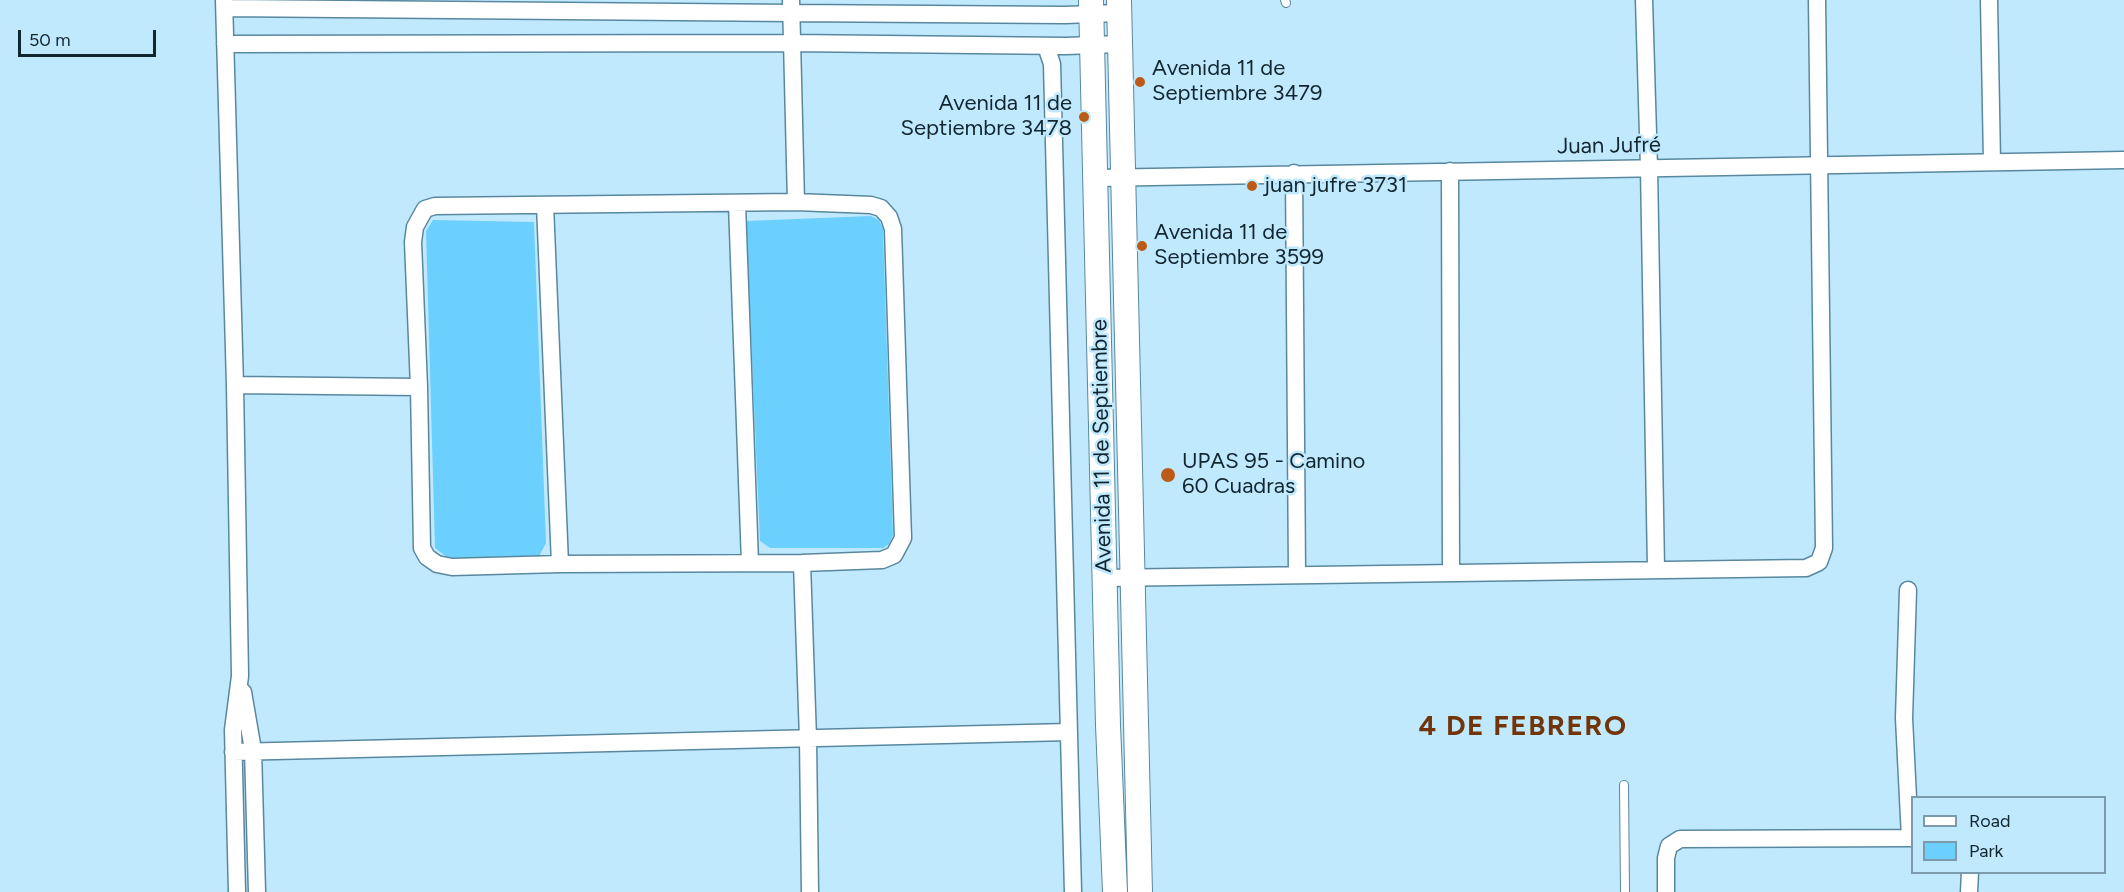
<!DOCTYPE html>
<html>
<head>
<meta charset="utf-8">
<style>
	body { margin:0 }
	#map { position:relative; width:2124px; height:892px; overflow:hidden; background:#c1e9fe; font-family:Figtree,sans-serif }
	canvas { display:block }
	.legend { position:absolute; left:1911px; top:796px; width:195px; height:78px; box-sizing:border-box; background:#c1e9fe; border:2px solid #7b9bac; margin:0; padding:8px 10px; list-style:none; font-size:18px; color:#122630 }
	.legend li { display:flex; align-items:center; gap:12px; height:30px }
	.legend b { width:30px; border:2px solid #7b9bac }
	.scale { position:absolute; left:18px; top:30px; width:138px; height:27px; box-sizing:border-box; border:3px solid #122630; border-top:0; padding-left:8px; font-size:18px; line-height:21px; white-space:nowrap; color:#122630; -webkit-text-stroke:4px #c1e9fe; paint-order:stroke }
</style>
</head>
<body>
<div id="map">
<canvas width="2124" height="892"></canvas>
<ul class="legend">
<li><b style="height:8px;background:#fff"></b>Road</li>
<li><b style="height:16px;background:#6bd0fe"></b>Park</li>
</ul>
<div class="scale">50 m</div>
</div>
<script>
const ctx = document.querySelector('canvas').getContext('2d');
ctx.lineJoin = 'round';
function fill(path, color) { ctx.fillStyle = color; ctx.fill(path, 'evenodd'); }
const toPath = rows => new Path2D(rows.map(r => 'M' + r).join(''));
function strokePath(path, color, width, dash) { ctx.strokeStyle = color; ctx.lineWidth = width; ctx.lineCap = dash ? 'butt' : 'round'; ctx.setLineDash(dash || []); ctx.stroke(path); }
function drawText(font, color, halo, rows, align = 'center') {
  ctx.font = font + ' Figtree,sans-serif'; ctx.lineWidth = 5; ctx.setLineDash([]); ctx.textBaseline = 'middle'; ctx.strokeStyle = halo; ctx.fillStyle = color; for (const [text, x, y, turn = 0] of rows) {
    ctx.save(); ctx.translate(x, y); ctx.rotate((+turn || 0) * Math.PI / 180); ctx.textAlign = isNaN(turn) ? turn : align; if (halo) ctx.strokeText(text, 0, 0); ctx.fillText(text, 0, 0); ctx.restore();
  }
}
const green = toPath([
	[871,216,879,220,883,229,893,535,889,544,883,548,770,548,760,541,746,221],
	[433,220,534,222,546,543,538,558,448,558,435,548,426,231]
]);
const service = toPath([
	[1285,0,1286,3],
	[1624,785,1625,892]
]);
const minor = toPath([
	[224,0,235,385,240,676,233,730,237,892],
	[791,0,796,202],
	[1644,0,1649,168,1656,569],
	[1989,0,1992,162],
	[225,8,792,13,1065,15,1119,13],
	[225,44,792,43,1066,46,1120,44],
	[1046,46,1052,64,1073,892],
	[1450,171,1451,572],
	[1294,173,1297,575],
	[1095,178,2124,160],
	[796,202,871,205,881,208,889,217,893,229,903,538,894,555,882,560,802,563,560,564,452,567,437,564,427,557,422,548,419,387,413,242,415,227,425,209,435,206,796,202],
	[737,204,750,563],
	[545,205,560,564],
	[235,385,419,387],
	[802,563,808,739,810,892],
	[1105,578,1806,568,1819,562,1824,548,1817,0],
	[1908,590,1904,718,1910,838],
	[243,692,253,750,257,892],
	[233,752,1069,732],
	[1666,892,1666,858,1669,846,1680,839,1912,838],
	[1969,892,1970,872]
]);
const secondary = toPath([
	[1091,0,1108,725,1115,892],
	[1119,0,1140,892]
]);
const markers = [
	[1140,82,6,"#bb5b17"],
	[1084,117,6,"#bb5b17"],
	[1252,186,6,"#bb5b17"],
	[1142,246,6,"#bb5b17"],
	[1168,475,8,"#bb5b17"]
];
const poiNames = [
	["Avenida 11 de",1152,69],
	["Septiembre 3479",1152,94],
	["Avenida 11 de",1072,104,"right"],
	["Septiembre 3478",1072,129,"right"],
	["juan jufre 3731",1264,186],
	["Avenida 11 de",1154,233],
	["Septiembre 3599",1154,258],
	["UPAS 95 - Camino",1182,462],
	["60 Cuadras",1182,487]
];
const streetNames = [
	["Juan Jufré",1609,146,-1],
	["Avenida 11 de Septiembre",1102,446,-91]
];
const districtNames = [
	["4 DE FEBRERO",1523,727]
];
fill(green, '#6bd0fe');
strokePath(service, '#58889f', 10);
strokePath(minor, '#58889f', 19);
strokePath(secondary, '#58889f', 26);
strokePath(service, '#fff', 8);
strokePath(minor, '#fff', 16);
strokePath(secondary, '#fff', 24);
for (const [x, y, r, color] of markers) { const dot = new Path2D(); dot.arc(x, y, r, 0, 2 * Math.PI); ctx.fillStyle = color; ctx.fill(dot); strokePath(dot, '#c1e9fe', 2); }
drawText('22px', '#122630', '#c1e9fe', poiNames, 'left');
drawText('22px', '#122630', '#c1e9fe', streetNames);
ctx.letterSpacing = '1.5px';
drawText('bold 28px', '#72350a', '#c1e9fe', districtNames);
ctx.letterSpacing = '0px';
</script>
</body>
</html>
